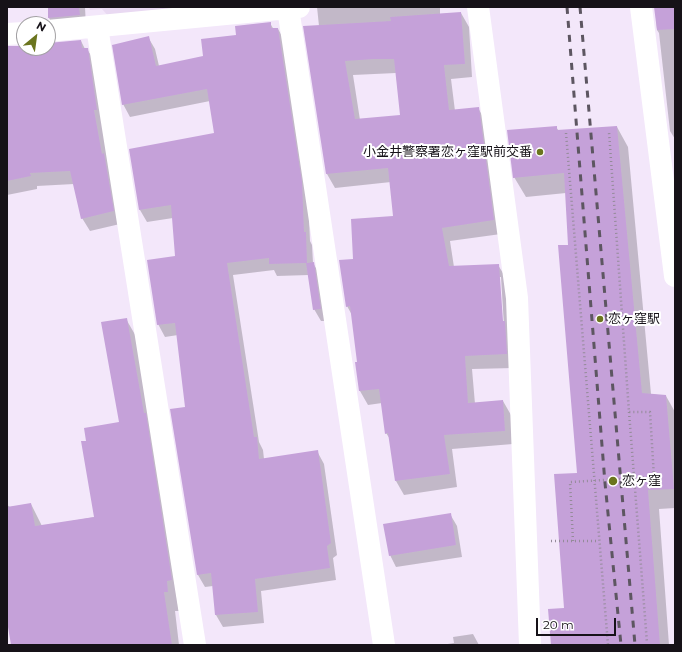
<!DOCTYPE html>
<html>
<head>
<meta charset="utf-8">
<style>
	body { margin:0 }
	#map { position:relative; width:682px; height:652px; overflow:hidden; background:#f3e7fa; font-family:Montserrat,sans-serif }
	canvas { display:block }
	.frame { position:absolute; inset:0; border:8px solid #161218; pointer-events:none }
	.north { position:absolute; left:16px; top:16px; width:40px; height:40px; box-sizing:border-box; background:#fff; border:1px solid #a2a0a3; border-radius:50%; rotate:29deg; font-size:11px; font-weight:700; line-height:16px; text-align:center; color:#161218 }
	.north::after { content:''; display:block; margin:auto; width:14px; height:18px; background:#6b751e; clip-path:polygon(50% 0,100% 100%,50% 72%,0 100%) }
	.scale { position:absolute; left:536px; top:618px; width:80px; height:18px; box-sizing:border-box; border:2px solid #161218; border-top:0; padding-left:5px; font-size:12px; line-height:14px; white-space:nowrap; color:#161218; -webkit-text-stroke:3px #fff; paint-order:stroke }
</style>
</head>
<body>
<div id="map">
<canvas width="682" height="652"></canvas>
<div class="frame"></div>
<div class="north">N</div>
<div class="scale">20 m</div>
</div>
<script>
const ctx = document.querySelector('canvas').getContext('2d');
ctx.lineJoin = 'round';
function fill(path, color) { ctx.fillStyle = color; ctx.fill(path, 'evenodd'); }
const toPath = rows => new Path2D(rows.map(r => 'M' + r).join(''));
function strokePath(path, color, width, dash) { ctx.strokeStyle = color; ctx.lineWidth = width; ctx.lineCap = dash ? 'butt' : 'round'; ctx.setLineDash(dash || []); ctx.stroke(path); }
function drawText(font, color, halo, rows, align = 'center') {
  ctx.font = font + ' Montserrat,"Noto Sans JP",sans-serif'; ctx.lineWidth = 4; ctx.setLineDash([]); ctx.textBaseline = 'middle'; ctx.strokeStyle = halo; ctx.fillStyle = color; for (const [text, x, y, turn = 0] of rows) {
    ctx.save(); ctx.translate(x, y); ctx.rotate((+turn || 0) * Math.PI / 180); ctx.textAlign = isNaN(turn) ? turn : align; if (halo) ctx.strokeText(text, 0, 0); ctx.fillText(text, 0, 0); ctx.restore();
  }
}
const built = toPath([
	[89,7,214,7,109,17,102,9,90,10]
]);
const shadow = toPath([
	[49,7,85,7,86,27,56,30,49,18],
	[317,7,440,7,440,14,461,13,469,27,472,77,451,79,455,111,478,108,486,122,501,234,450,241,454,267,498,265,506,278,514,368,472,369,475,404,503,401,511,415,513,444,452,449,457,487,404,495,396,481,390,439,386,433,382,403,368,405,360,391,356,363,358,363,352,315,347,306,354,260,395,217,391,182,335,188,327,174,305,27,319,26],
	[396,73,401,116,360,120,353,75],
	[499,277,501,277,504,326,502,326],
	[655,7,675,7,675,139,670,131,659,33,657,30],
	[270,23,274,30,278,29,285,41,308,195,310,241,312,245,313,263,320,275,327,321,321,321,314,309,309,275,277,276,274,270,233,275,259,442,263,450,264,459,317,451,324,464,337,555,333,558,336,580,261,591,264,623,223,627,216,615,213,586,205,587,198,575,171,410,186,408,178,335,165,337,158,324,177,257,173,218,147,222,140,210,130,150,215,134,210,101,130,117,123,104,148,37,155,49,159,66,204,57,237,36],
	[81,41,85,49,87,49,95,62,120,224,90,231,82,218,74,184,37,186,37,189,7,195,7,47,24,47,24,48,48,48,48,44],
	[556,127,559,131,617,127,628,147,651,394,666,396,675,412,675,508,659,509,669,645,552,645,566,609,578,474,569,246,566,193,526,197,514,177],
	[126,319,137,338,179,611,175,611,179,645,12,645,7,615,7,505,10,507,31,504,42,526,95,517,87,442,120,423],
	[450,514,457,526,462,557,396,567,390,555],
	[473,634,479,645,441,645,454,643,453,637]
]);
const building = toPath([
	[48,7,79,7,80,15,48,18],
	[654,7,675,7,675,29,657,30],
	[461,12,465,64,444,65,449,110,479,107,494,220,442,228,449,266,499,264,503,321,505,321,507,354,465,356,468,403,503,400,505,431,444,435,450,474,395,481,388,433,385,434,379,389,359,391,355,362,357,362,350,306,346,307,339,260,353,259,351,219,393,216,388,168,326,174,303,26,391,21,390,17],
	[374,59,394,59,400,115,355,119,345,61],
	[271,22,271,28,278,28,302,182,304,232,306,232,307,263,314,262,321,309,313,310,306,263,269,264,269,258,227,263,254,437,257,437,259,459,318,450,331,543,327,546,330,568,255,579,258,612,215,615,211,573,197,575,170,409,185,407,175,323,157,325,147,260,175,256,171,205,139,210,129,149,214,133,207,89,122,105,112,45,149,36,156,66,203,56,201,39,236,35,235,26],
	[81,40,82,48,88,48,97,110,94,110,102,154,104,153,114,211,81,219,70,171,30,173,31,176,7,181,7,46,24,46,24,48,48,48,48,43],
	[557,126,557,130,617,126,642,393,666,395,674,489,648,490,660,645,551,645,548,609,564,608,554,474,577,473,558,245,568,245,564,173,513,178,507,130],
	[127,318,144,413,146,413,172,580,167,581,168,592,164,592,172,645,11,645,7,621,7,507,31,503,35,526,94,517,81,441,86,441,84,428,119,422,101,322],
	[451,513,456,545,389,556,383,524]
]);
const path = toPath([
	[566,133,608,645],
	[629,412,647,643],
	[551,541,599,541],
	[573,541,570,482,654,477,650,412,629,412,609,132]
]);
const street = toPath([
	[478,7,517,298,530,645],
	[641,7,675,276],
	[288,8,384,645],
	[97,27,195,645],
	[48,31,299,7],
	[7,34,24,33]
]);
const rail = toPath([
	[567,7,605,483,621,645],
	[580,7,635,645]
]);
const markers = [
	[540,152,4,"#6b751e"],
	[600,319,4,"#6b751e"],
	[613,481,5,"#6b751e"]
];
const poiNames = [
	["小金井警察署恋ヶ窪駅前交番",532,152,"right"],
	["恋ヶ窪駅",608,319],
	["恋ヶ窪",622,481]
];
fill(built, '#e9d9f2');
fill(shadow, '#0003');
fill(building, '#c5a1d9');
strokePath(path, '#948b99', 2.5, [1, 3]);
strokePath(street, '#fff', 22);
strokePath(rail, '#5d5661', 3, [7, 7]);
for (const [x, y, r, color] of markers) { const dot = new Path2D(); dot.arc(x, y, r, 0, 2 * Math.PI); ctx.fillStyle = color; ctx.fill(dot); strokePath(dot, '#fff', 1.5); }
drawText('13px', '#161218', '#fff', poiNames, 'left');
</script>
</body>
</html>
